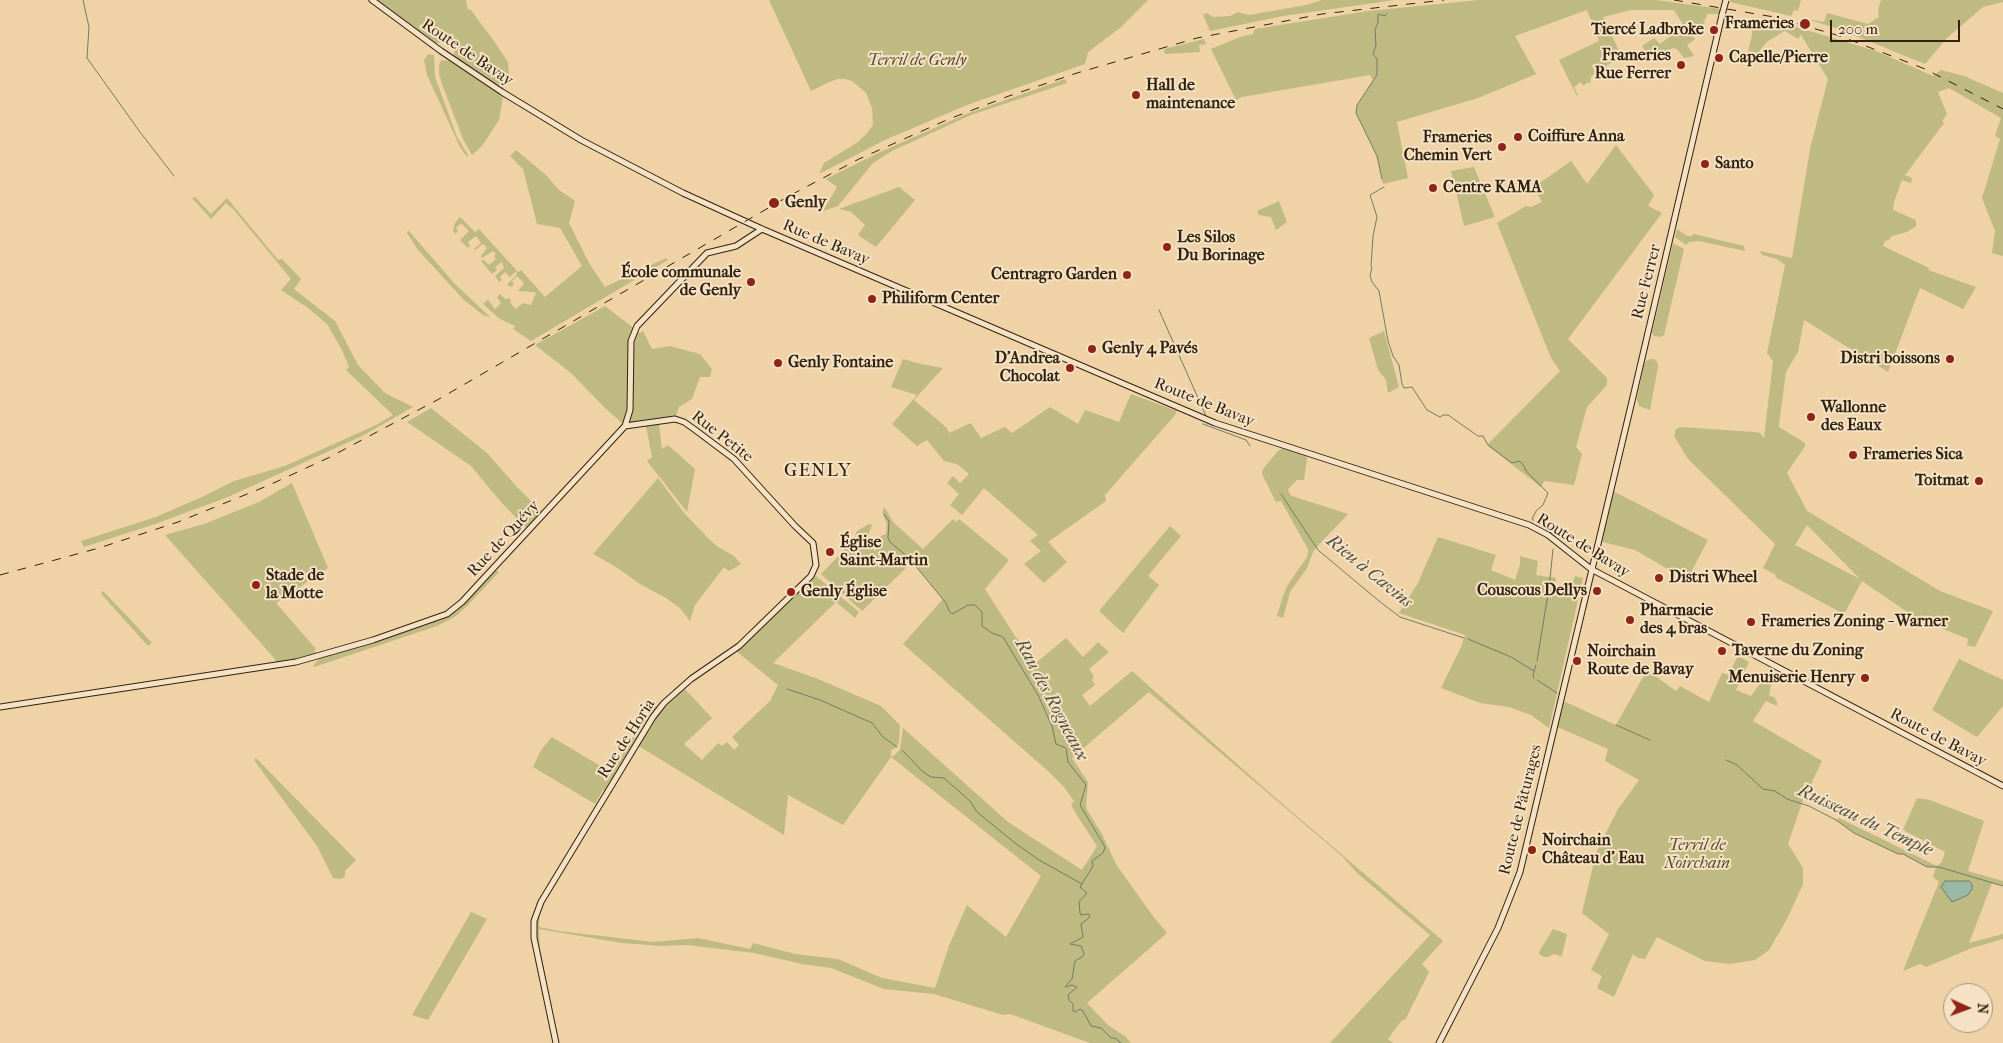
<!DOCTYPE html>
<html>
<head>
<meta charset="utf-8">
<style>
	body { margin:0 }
	#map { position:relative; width:2003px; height:1043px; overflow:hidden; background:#efd2a5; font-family:"IM FELL French Canon",serif }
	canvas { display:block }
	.north { position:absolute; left:1943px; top:983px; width:50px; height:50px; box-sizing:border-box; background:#f5e2c4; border:1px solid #a6957c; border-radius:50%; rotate:92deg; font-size:14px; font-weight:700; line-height:20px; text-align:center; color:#302210 }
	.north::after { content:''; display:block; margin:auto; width:18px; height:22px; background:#8f2418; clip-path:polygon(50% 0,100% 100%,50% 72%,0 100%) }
	.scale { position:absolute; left:1830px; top:20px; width:130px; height:22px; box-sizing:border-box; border:2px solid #302210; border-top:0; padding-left:6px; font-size:15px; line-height:18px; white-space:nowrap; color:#302210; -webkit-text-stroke:4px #f5e2c4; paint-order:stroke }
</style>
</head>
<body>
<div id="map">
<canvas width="2003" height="1043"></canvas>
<div class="north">N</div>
<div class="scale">200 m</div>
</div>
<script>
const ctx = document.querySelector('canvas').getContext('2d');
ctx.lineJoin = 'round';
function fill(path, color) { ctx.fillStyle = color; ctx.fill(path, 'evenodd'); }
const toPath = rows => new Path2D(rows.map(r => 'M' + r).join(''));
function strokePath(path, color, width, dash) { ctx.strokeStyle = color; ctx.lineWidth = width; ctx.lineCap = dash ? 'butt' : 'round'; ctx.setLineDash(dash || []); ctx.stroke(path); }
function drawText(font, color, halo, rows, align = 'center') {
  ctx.font = font + ' "IM FELL French Canon",serif'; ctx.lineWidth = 4; ctx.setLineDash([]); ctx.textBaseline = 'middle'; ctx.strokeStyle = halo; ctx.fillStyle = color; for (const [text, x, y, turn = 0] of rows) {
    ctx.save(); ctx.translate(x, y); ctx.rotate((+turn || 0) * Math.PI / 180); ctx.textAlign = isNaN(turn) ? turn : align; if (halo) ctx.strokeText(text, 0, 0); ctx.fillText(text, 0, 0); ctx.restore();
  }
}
const green = toPath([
	[377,0,466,0,468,10,470,9,494,41,508,62,509,77,502,90,452,57,459,43,458,42,436,43,435,45],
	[769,0,1148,0,1120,28,1088,52,1085,64,967,105,885,140,819,174,824,163,858,142,867,133,873,125,872,108,866,93,852,81,845,79,838,79,829,82,811,91],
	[1322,0,1395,0,1283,16,1210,31,1203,15,1207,13,1213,17,1230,16,1238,12,1249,15,1306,5],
	[1479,0,1656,0,1721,9,1719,14,1707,14,1706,19,1703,20,1705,23,1703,25,1703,31,1689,22,1684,25,1695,39,1687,45,1694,56,1684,58,1677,49,1673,48,1668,50,1659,59,1657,53,1648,57,1652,53,1649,50,1646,52,1642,46,1654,38,1660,44,1684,26,1674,10,1631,10,1603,17,1621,55,1615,57,1616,60,1606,66,1608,71,1606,72,1605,68,1596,69,1594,64,1592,65,1595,73,1591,77,1590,84,1588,82,1583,86,1581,82,1574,87,1578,95,1577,96,1559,60,1599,41,1587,10,1515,36,1536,74,1478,98,1397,122,1408,178,1383,184,1377,156,1356,113,1357,105,1373,80,1370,75,1242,97,1236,100,1211,49,1240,37,1253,34,1255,29,1368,11],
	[1730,0,1801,0,1798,11,1794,10,1791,16,1730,2],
	[1881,0,2003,0,2003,2,1983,7,1947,38,1925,64,1856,36,1846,31,1806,19,1824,22,1827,13,1868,24,1879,17,1878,10],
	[1762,23,1776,24,1791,29,1793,26,1876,51,1933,76,1941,70,1964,76,2003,93,2003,256,1992,253,1995,231,1982,198,2000,139,1995,136,2001,118,1949,88,1938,92,1947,114,1942,121,1944,123,1905,175,1912,178,1911,183,1902,180,1894,202,1893,210,1916,220,1916,226,1907,232,1892,236,1889,240,1885,241,1883,246,1929,268,1928,270,1976,287,1963,309,1920,288,1888,372,1804,320,1798,352,1786,372,1779,424,1779,427,1805,443,1805,446,1787,473,1807,511,1940,591,1993,611,1975,647,1967,645,1968,639,1916,618,1862,581,1842,618,1842,613,1775,577,1776,575,1763,568,1775,544,1688,459,1674,436,1676,429,1680,427,1754,432,1760,433,1764,438,1773,361,1767,353,1785,265,1777,259,1762,255,1760,251,1792,258,1810,149,1828,79,1801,35,1798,39,1785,31,1768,41,1760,50,1757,57,1748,52,1752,35,1752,24],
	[1807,525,1860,579,1795,545],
	[1204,39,1206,44,1199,45,1200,52,1165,54,1164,49],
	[428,54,434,55,435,77,457,137,468,155,467,157,460,147,427,75,424,60],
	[441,60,449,61,503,97,499,120,482,146,472,155,463,139,442,84,439,73,439,65],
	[1065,79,1067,83,971,115,892,151,873,163,838,206,823,211,837,187,826,179,878,153,966,114],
	[1616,145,1654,195,1648,206,1662,213,1568,339,1607,378,1607,385,1587,407,1576,447,1582,454,1574,485,1544,481,1541,487,1487,445,1560,371,1551,358,1497,223,1526,206,1531,207,1542,202,1534,187,1571,161,1587,184],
	[516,150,546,175,559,190,575,201,569,223,589,263,605,287,666,258,668,260,531,341,513,329,515,326,500,319,483,304,491,297,488,300,495,309,501,303,497,297,500,294,505,299,510,298,511,304,516,309,523,303,531,305,536,293,534,292,518,291,524,283,517,276,512,281,514,284,511,287,507,285,517,274,516,271,510,277,505,272,500,277,502,280,499,282,495,276,504,268,502,262,495,267,497,270,492,274,481,261,484,260,489,265,496,259,494,256,496,254,493,251,482,258,481,256,487,248,483,244,475,250,474,249,481,243,476,236,468,242,470,246,468,248,460,240,469,231,461,223,456,228,458,231,455,234,453,230,455,223,460,217,475,232,479,229,518,272,521,270,545,297,582,266,560,228,537,224,523,169,510,156],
	[1474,167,1495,217,1464,226,1451,171],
	[899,187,915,200,876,247,858,235,865,225,851,212,839,209],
	[195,197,211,214,227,198,278,260,282,259,301,279,294,289,335,321,358,365,385,393,413,407,362,436,228,497,155,524,84,547,81,541,156,517,204,496,234,481,285,466,376,425,393,415,346,370,349,367,342,350,327,324,308,308,281,290,291,279,234,210,226,203,211,219,192,198],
	[1279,201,1287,222,1276,230,1271,217,1259,215,1257,211],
	[1677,229,1687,236,1692,236,1694,234,1744,246,1745,251,1699,241,1689,242,1686,245,1675,237],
	[408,230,455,284,490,317,483,315,463,299,418,250,407,233],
	[1673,243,1684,249,1664,335,1660,337,1654,336,1652,333],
	[605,306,640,333,643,331,652,349,670,346,700,354,712,369,710,377,700,377,692,399,679,407,675,419,625,426,603,406,571,373,535,345],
	[1384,331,1399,387,1388,393,1386,380,1378,370,1369,338],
	[903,359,921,364,943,368,914,400,947,428,949,433,971,423,981,438,1005,427,1012,433,1050,407,1078,424,1085,410,1119,422,1131,394,1177,411,1175,415,1105,495,1106,501,1048,542,1067,562,1044,583,1024,564,1041,551,1030,541,1038,535,984,488,962,515,950,505,959,494,947,483,953,476,960,483,969,474,957,464,944,461,927,440,917,446,892,424,917,395,891,387],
	[1650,359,1654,359,1657,362,1658,367,1650,410,1639,406,1637,399,1644,365,1646,361],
	[431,408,487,453,516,486,543,513,534,522,526,528,501,502,471,466,407,422],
	[659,424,662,449,668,445,695,469,687,512,647,461,652,457,646,426],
	[1284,447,1306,454,1307,458,1304,480,1297,480,1288,489,1289,493,1292,496,1348,514,1314,550,1307,568,1290,592,1283,618,1277,616,1282,599,1287,586,1307,557,1308,552,1308,549,1281,501,1276,502,1262,474,1263,469,1278,451],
	[658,478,685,514,708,538,718,547,734,556,741,564,729,571,724,567,695,605,690,621,680,608,666,598,640,584,616,567,593,554],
	[292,483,328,568,276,603,316,649,314,650,317,654,276,663,275,659,165,535,204,524,259,502],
	[1611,490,1708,540,1687,580,1635,550,1599,541],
	[883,507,887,511,893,522,923,549,953,519,957,522,959,519,1009,560,985,589,1015,636,1037,662,1066,638,1083,657,1098,642,1109,652,1089,669,1094,677,1092,680,1095,685,1082,695,1090,706,1132,671,1271,794,1443,941,1422,964,1429,972,1405,1020,1402,1020,1388,1039,1393,1043,1330,1043,1430,935,1357,873,1343,857,1149,692,1072,758,1088,782,1086,808,1102,834,1116,864,1152,915,1167,933,1087,1003,1109,1026,1125,1036,1131,1043,1090,1043,1010,1014,1003,1015,934,994,884,989,831,968,802,964,754,953,687,945,660,946,622,943,539,929,540,948,558,1043,537,939,536,925,540,910,539,927,559,931,653,942,698,938,750,949,753,943,795,954,838,959,882,978,935,988,949,946,967,905,1006,937,1041,876,891,757,843,825,788,795,784,835,637,745,654,719,684,688,712,718,684,744,702,760,718,743,722,746,727,742,734,750,739,745,732,737,770,701,778,685,736,651,816,576,859,612,855,618,836,602,773,663,818,679,881,706,900,725,899,743,897,747,891,750,891,756,894,756,900,749,903,728,1008,822,1082,870,1097,846,1078,817,1071,805,1074,801,1064,787,1048,771,903,644,943,599,912,562,862,611,821,574,856,538,855,537,857,531,869,524,872,525,866,541,875,551,880,544,881,536,886,534,887,524,883,515],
	[1170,526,1181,536,1148,576,1159,585,1123,633,1099,611],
	[1438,537,1496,555,1491,570,1515,580,1520,564,1520,556,1538,561,1536,575,1556,578,1555,586,1570,590,1575,576,1583,578,1549,728,1531,715,1509,707,1480,703,1441,688,1462,645,1465,635,1399,613,1418,583],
	[495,570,499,572,467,606,456,616,437,626,314,667,313,666,320,658,423,626,450,615,465,603],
	[103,591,128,617,152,643,148,646,103,596,101,593],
	[1738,656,1749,662,1736,690,1751,696,1766,675,1769,677,1771,684,1769,696,1774,697,1777,702,1777,706,1766,701,1753,721,1822,761,1802,803,1788,844,1803,868,1803,884,1787,919,1769,950,1755,960,1730,964,1705,961,1657,937,1645,959,1638,958,1633,954,1614,997,1597,988,1602,976,1591,970,1609,934,1582,913,1596,853,1618,809,1639,780,1605,761,1608,749,1555,726,1561,700,1616,725,1647,670,1676,691,1680,686,1709,702,1722,673,1728,675],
	[1959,659,2003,680,2003,706,1977,737,1932,710],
	[654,705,658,707,635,740,606,791,603,790,595,804,533,767,541,750,552,737,612,773,641,723],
	[256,758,356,860,345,871,345,876,341,879,333,878,317,846,254,760],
	[1917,798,1930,800,1984,821,1968,871,2003,881,2003,886,1992,883,1969,943,2003,934,2003,939,1972,948,1926,967,1920,964,1903,971,1939,882,1933,877,1936,867,1927,867,1903,854,1898,854,1854,833,1836,820,1839,818,1937,866,1942,862,1945,852,1903,830],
	[471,912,487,919,428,1020,412,1015],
	[1553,929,1567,934,1562,955,1561,956,1554,954,1548,957,1544,957,1540,955,1539,952]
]);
const water = toPath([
	[1945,881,1969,881,1972,884,1972,889,1968,895,1952,902,1941,887,1945,881]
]);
const stream = toPath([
	[83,0,89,27,87,58,140,132,174,176],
	[1382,179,1377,156,1356,113,1357,105,1377,75,1377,59,1373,54,1376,45,1375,30,1378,22,1378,14,1385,16,1387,13],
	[1384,187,1370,195,1377,217,1373,236,1371,266,1372,268,1370,275,1372,282,1379,291,1388,341,1393,356,1399,365,1402,384,1404,388,1412,387,1427,410,1440,417,1443,415,1448,415,1478,436,1483,436,1488,445,1509,461,1512,463,1519,461,1522,463,1527,472,1548,493,1543,505,1536,511,1532,519,1555,536],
	[1159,310,1206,416],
	[1203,424,1246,440,1250,446],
	[1281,494,1318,550,1379,601,1400,617,1464,638],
	[884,514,889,521,888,538,890,542,909,558,946,603,949,611,952,614,968,605,975,605,982,612,982,626,992,633,1003,637,1038,695,1052,726,1056,744,1066,748,1068,762,1086,785,1080,805,1105,847,1103,853,1092,861,1093,866,1080,887,1087,893,1079,902,1080,913,1081,915,1089,914,1090,917,1081,924,1083,937,1070,944,1081,946,1084,954,1082,957,1075,961,1072,979,1065,987,1072,985,1077,987,1068,995,1069,1000,1073,1004,1073,1011,1075,1012,1080,1009,1083,1011,1091,1026,1101,1028,1111,1038,1115,1038,1121,1043],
	[1549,589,1553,549],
	[1468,639,1511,657,1534,671],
	[1537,661,1548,594],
	[1534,678,1533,675,1536,665],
	[1537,680,1557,693],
	[787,689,820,700,872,723,883,737,897,747],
	[1616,725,1650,740],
	[902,750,923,772,931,777,944,778,970,801,977,812,1015,843,1039,860,1082,884],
	[1726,760,1737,765,1763,789,1775,791,1787,799,1809,806,1836,820,1854,833,1898,854,1903,854,1927,867,1939,867,2003,886]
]);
const secondary = toPath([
	[372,0,441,51,502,92,581,140,683,193,762,229,1215,423,1529,525,1548,535,1591,569,2003,786],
	[0,707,296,662,373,640,447,614,462,602,625,426,630,410,631,341,637,326,707,253,736,246,762,229],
	[556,1043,534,938,534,921,541,902,653,717,664,703,691,679,739,646,811,576,816,565,813,543,795,526,734,459,694,429,684,422,675,419,625,426],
	[1439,1043,1498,928,1520,872,1633,397,1722,15]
]);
const rail = toPath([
	[1674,0,1774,17,1840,36,1925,69,2003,109],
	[0,575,99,548,178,522,267,486,328,458,439,399,789,196,859,159,949,119,1009,96,1077,73,1197,38,1322,14,1444,0]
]);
const secondaryBridge = toPath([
	[1722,15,1726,0]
]);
const markers = [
	[1805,24,6,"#8f2418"],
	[1714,30,5,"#8f2418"],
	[1719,58,5,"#8f2418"],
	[1681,65,5,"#8f2418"],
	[1136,95,5,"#8f2418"],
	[1518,137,5,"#8f2418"],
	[1502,147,5,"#8f2418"],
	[1705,164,5,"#8f2418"],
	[1433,188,5,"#8f2418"],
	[774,203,6,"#8f2418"],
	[1167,247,5,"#8f2418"],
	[1127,275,5,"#8f2418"],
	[751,282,5,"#8f2418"],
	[872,299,5,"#8f2418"],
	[1092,349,5,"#8f2418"],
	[1950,359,5,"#8f2418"],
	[778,363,5,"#8f2418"],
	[1070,368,5,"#8f2418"],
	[1811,417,5,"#8f2418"],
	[1853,455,5,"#8f2418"],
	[1979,481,5,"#8f2418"],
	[830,552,5,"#8f2418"],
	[1659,578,5,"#8f2418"],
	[256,585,5,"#8f2418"],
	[1597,591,5,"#8f2418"],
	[791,592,5,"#8f2418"],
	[1630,620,5,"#8f2418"],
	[1751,622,5,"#8f2418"],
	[1722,651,5,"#8f2418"],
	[1577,661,5,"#8f2418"],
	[1865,678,5,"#8f2418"],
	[1532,850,5,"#8f2418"]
];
const poiNames = [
	["Frameries",1794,24,"right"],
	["Tiercé Ladbroke",1704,30,"right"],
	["Frameries",1671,56,"right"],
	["Rue Ferrer",1671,74,"right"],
	["Capelle/Pierre",1729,58],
	["Hall de",1146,86],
	["maintenance",1146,104],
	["Coiffure Anna",1528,137],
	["Frameries",1492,138,"right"],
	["Chemin Vert",1492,156,"right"],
	["Santo",1715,164],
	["Centre KAMA",1443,188],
	["Genly",785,203],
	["Les Silos",1177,238],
	["Du Borinage",1177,256],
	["École communale",741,273,"right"],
	["de Genly",741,291,"right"],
	["Centragro Garden",1117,275,"right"],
	["Philiform Center",882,299],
	["Genly 4 Pavés",1102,349],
	["D'Andrea",1060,359,"right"],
	["Chocolat",1060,377,"right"],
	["Distri boissons",1940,359,"right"],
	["Genly Fontaine",788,363],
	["Wallonne",1821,408],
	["des Eaux",1821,426],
	["Frameries Sica",1863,455],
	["Toitmat",1969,481,"right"],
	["Église",840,543],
	["Saint-Martin",840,561],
	["Stade de",266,576],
	["la Motte",266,594],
	["Distri Wheel",1669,578],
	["Couscous Dellys",1587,591,"right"],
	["Genly Église",801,592],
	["Pharmacie",1640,611],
	["des 4 bras",1640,629],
	["Frameries Zoning - Warner",1761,622],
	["Taverne du Zoning",1732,651],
	["Noirchain",1587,652],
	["Route de Bavay",1587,670],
	["Menuiserie Henry",1855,678,"right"],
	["Noirchain",1542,841],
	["Château d' Eau",1542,859]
];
const streetNames = [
	["Route de Bavay",467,53,34],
	["Rue de Bavay",826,243,23],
	["Rue Ferrer",1647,282,-76],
	["Route de Bavay",1204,403,22],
	["Rue Petite",722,437,38],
	["Rue de Quévy",504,539,-47],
	["Route de Bavay",1583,546,32],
	["Route de Bavay",1938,738,28],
	["Rue de Horia",627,739,-57],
	["Route de Pâturages",1521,810,-76]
];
const parkNames = [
	["Terril de Genly",917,61],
	["Terril de",1697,846],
	["Noirchain",1697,864]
];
const waterNames = [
	["Rieu à Cavins",1369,572,39],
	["Rau des Rogneaux",1051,700,62],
	["Ruisseau du Temple",1865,821,25]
];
const quarterNames = [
	["GENLY",818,471]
];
fill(green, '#bfba82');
fill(water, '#9ab8a6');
strokePath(water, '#707c6a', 1);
strokePath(stream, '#707c6a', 1);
strokePath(secondary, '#302210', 7);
strokePath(secondary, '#f5e2c4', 5);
strokePath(rail, '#302210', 1, [9, 9]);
strokePath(secondaryBridge, '#302210', 7, []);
strokePath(secondaryBridge, '#f5e2c4', 5);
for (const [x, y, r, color] of markers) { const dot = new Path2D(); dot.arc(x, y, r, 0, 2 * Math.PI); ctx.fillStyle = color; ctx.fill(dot); strokePath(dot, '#f5e2c4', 2); }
drawText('bold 16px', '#302210', '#f5e2c4', poiNames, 'left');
drawText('16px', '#302210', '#f5e2c4', streetNames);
drawText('italic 16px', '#54482c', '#f5e2c4', parkNames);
drawText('italic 18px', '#504f3d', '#f5e2c4', waterNames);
ctx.letterSpacing = '1px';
drawText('19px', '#302210', '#f5e2c4', quarterNames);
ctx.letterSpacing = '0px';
</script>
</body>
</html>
